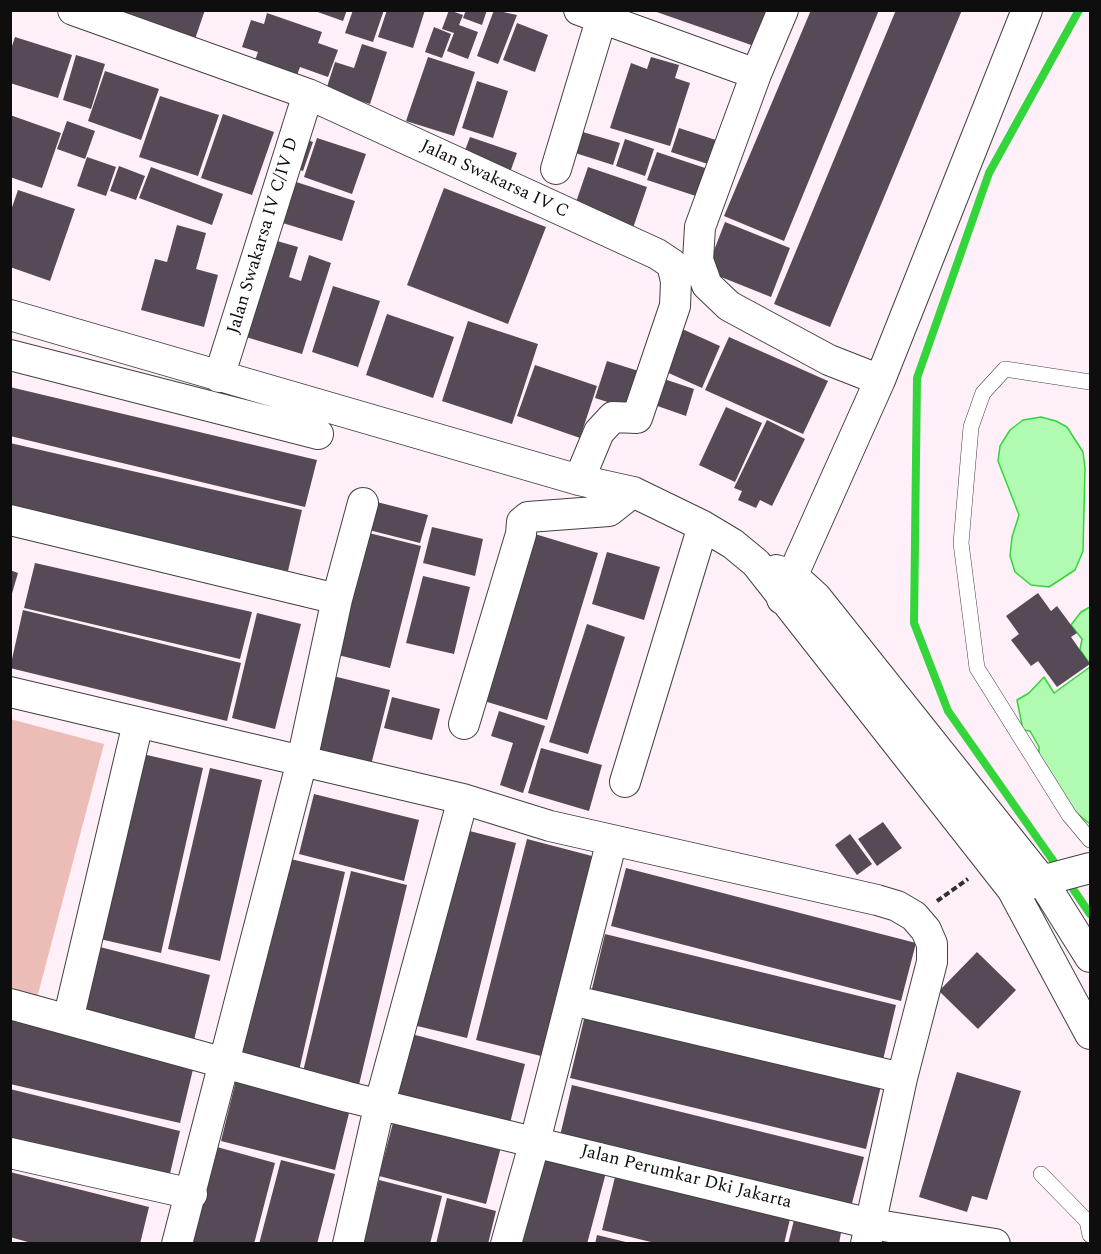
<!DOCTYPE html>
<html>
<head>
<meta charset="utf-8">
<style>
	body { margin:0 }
	#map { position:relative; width:1101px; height:1254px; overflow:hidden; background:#ffeff8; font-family:Spectral,serif }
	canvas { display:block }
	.frame { position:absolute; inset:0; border:12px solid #0e0e0e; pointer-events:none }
</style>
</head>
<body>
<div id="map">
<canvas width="1101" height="1254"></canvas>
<div class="frame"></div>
</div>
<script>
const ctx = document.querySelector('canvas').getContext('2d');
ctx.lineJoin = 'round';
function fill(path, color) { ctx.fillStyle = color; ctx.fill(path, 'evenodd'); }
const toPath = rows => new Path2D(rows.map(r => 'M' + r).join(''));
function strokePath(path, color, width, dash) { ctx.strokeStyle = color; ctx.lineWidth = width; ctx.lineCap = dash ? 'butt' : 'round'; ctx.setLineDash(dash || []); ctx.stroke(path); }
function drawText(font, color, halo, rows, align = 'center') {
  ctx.font = font + ' Spectral,serif'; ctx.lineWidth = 6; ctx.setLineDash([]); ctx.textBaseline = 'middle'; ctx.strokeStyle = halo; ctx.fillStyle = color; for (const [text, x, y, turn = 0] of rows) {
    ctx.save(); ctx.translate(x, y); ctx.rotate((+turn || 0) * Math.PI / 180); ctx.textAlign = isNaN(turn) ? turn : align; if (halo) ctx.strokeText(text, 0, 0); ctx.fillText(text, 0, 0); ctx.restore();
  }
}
const green = toPath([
	[10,719,104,744,37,998,11,991]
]);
const water = toPath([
	[1041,417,1056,421,1067,427,1083,452,1085,468,1083,551,1075,570,1049,587,1031,585,1015,572,1010,556,1012,537,1019,515,998,461,1000,446,1010,430,1023,420,1041,417],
	[1090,607,1090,664,1080,650,1082,639,1071,625,1081,612,1090,607],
	[1090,667,1090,824,1069,807,1039,758,1039,747,1030,731,1023,730,1017,700,1029,693,1044,677,1054,693,1090,667]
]);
const stream = toPath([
	[1059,869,948,711,914,623,917,378,989,173,1079,10],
	[1067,880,1090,914]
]);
const building = toPath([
	[113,10,205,10,195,39],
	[312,10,347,10,343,21],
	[353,10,384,10,373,42,345,33],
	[387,10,425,10,413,48,378,37],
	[449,10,463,15,459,25,478,32,468,59,447,51,454,33,442,29],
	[466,10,487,10,482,25,463,18],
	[494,10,517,15,498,64,477,56],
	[651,10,769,10,757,47],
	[811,10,879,10,784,241,724,216],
	[896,10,962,10,830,327,774,304],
	[267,13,322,32,318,43,338,50,328,77,300,67,296,78,254,63,258,52,242,47,251,20,264,24],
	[517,23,548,35,535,72,503,60],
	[434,27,451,34,442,58,425,52],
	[15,37,72,55,58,98,10,83,10,52],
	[362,44,387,52,370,104,326,90,335,62,354,68],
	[76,55,105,64,91,109,63,100],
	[428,57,475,72,454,136,406,121],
	[651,57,679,65,675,78,690,83,670,146,610,128,631,63,647,69],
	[105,71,159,89,141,140,88,121],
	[477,81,508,91,493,138,462,128],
	[160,96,219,115,198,176,139,157],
	[223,114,274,132,252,195,201,178],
	[10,115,61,133,42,188,10,177],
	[67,121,95,131,85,159,57,149],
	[679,128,722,142,714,166,671,152],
	[576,130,620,143,613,165,569,151],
	[297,136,313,142,303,171,287,165],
	[470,137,517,153,508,178,461,161],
	[317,138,366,154,352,194,304,177],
	[625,139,654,149,645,176,616,166],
	[657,152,711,170,702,198,647,180],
	[87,157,116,167,106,196,77,186],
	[119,166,145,176,136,200,110,191],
	[151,167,223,194,212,225,139,198],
	[588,167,647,187,633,228,574,208],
	[290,180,355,201,342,241,276,221],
	[444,188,546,227,508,324,407,285],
	[18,190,75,209,50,281,10,267,10,213],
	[725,222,790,248,771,297,706,271],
	[177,225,206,233,196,269,218,275,204,327,141,310,155,259,167,262],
	[270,239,298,247,289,277,301,281,309,255,331,263,302,354,236,334],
	[333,286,380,301,358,367,312,352],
	[387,314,454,337,433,398,366,375],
	[468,321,538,344,512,424,442,401],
	[680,328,720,346,702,388,662,370],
	[729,337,828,381,803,434,705,390],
	[607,361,648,374,636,411,595,398],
	[535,365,597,386,580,438,517,416],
	[655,376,694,389,686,416,646,402],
	[10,387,317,460,305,507,10,436],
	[726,407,762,423,735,482,699,465],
	[767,420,805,439,772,506,760,500,756,508,738,500,742,491,734,488],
	[10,443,302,510,288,571,10,508],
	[369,500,428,515,420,543,361,528],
	[432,527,483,539,475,576,423,563],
	[525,531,598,553,547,720,474,698],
	[369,533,421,546,390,668,338,655],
	[607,552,660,567,644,620,592,604],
	[35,563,252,612,240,659,24,608],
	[10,570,18,573,11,597,10,597],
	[423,576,470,587,454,654,406,643],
	[1038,593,1051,611,1057,606,1077,633,1071,637,1090,664,1057,687,1038,661,1031,666,1011,640,1019,634,1006,616],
	[23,610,241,663,227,721,10,668],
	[257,613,301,624,275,729,232,718],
	[587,624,625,637,588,754,549,742],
	[329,675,390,690,371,765,310,750],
	[392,697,440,709,432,740,384,728],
	[499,711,545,726,523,793,500,785,513,743,491,736],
	[541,748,602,765,589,811,528,793],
	[134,752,203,768,161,953,91,937],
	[210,768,262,780,220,961,168,949],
	[314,794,419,820,404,881,299,854],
	[883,822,902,848,877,866,858,839],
	[462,829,516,843,467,1038,413,1025],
	[850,834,872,864,857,875,835,845],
	[527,839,592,856,541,1056,476,1040],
	[278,856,345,872,298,1075,231,1059],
	[626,868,916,943,901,1001,611,926],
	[351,871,407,885,357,1093,301,1080],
	[605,934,896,1005,882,1064,591,993],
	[96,946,210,975,192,1048,78,1019],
	[977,952,1016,990,978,1029,939,991],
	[585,1015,881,1086,866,1149,570,1078],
	[10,1018,195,1061,180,1123,10,1084],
	[404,1032,525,1064,508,1131,386,1099],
	[957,1072,1021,1091,987,1200,972,1196,967,1212,919,1197],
	[236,1080,350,1109,335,1170,221,1141],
	[572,1085,864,1157,850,1211,559,1140],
	[10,1089,180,1131,169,1178,10,1139],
	[394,1119,501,1147,486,1204,379,1176],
	[217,1147,275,1163,254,1244,191,1244],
	[541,1152,607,1169,587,1244,516,1244],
	[281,1160,335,1174,317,1244,259,1244],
	[10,1172,149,1207,140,1244,35,1244,10,1237],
	[615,1177,790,1219,784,1244,659,1244,602,1230],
	[379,1180,442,1196,430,1244,363,1244],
	[447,1198,496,1211,488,1244,436,1244],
	[795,1216,842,1227,839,1244,788,1244],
	[597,1235,630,1243,630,1244,595,1244]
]);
const path = toPath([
	[937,901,968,879]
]);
const service = toPath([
	[1090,382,1005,369,983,393,971,427,961,543,977,668,1069,815,1090,840],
	[1041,1174,1087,1221,1090,1235]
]);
const minor = toPath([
	[73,10,308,94,657,254,672,264,676,281,675,306,637,418,613,417,599,432,579,480],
	[579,10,756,74],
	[783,10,756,74,700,227,698,260,707,285,729,306,829,360,880,380],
	[556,169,604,10],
	[10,315,579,480,633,492,703,526,733,544,756,563,1012,889,1090,1034],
	[10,355,318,434],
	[219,377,308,94],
	[10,520,337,599],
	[776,570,793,576,816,597,1043,882,1090,957],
	[782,599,880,380,1027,10],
	[10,692,463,799,550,826,877,900,897,906,914,916,926,930,932,944,932,962,902,1078,866,1244],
	[464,724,521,534,522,522,528,517,609,511,633,492],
	[625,782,703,526],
	[1026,885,1090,868],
	[571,1000,902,1078],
	[10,1004,348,1097,871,1224,995,1244],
	[68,1020,138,723],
	[10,1153,192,1194],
	[177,1244,302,761,337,599,363,503],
	[348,1244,380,1103,463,799],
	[506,1244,535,1141,612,840]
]);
const streetNames = [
	["Jalan Swakarsa IV C",494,180,25],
	["Jalan Swakarsa IV C/IV D",264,236,-73],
	["Jalan Perumkar Dki Jakarta",686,1178,14]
];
fill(green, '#ecbdb6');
fill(water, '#b0fab2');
strokePath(water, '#33d53a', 1.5);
strokePath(stream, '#33d53a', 8);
fill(building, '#574a57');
strokePath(service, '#414141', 16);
strokePath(minor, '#414141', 32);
strokePath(path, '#303030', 4, [6, 3]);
strokePath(service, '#fff', 15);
strokePath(minor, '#fff', 30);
drawText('18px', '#0e0e0e', '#fff', streetNames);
</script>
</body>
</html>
